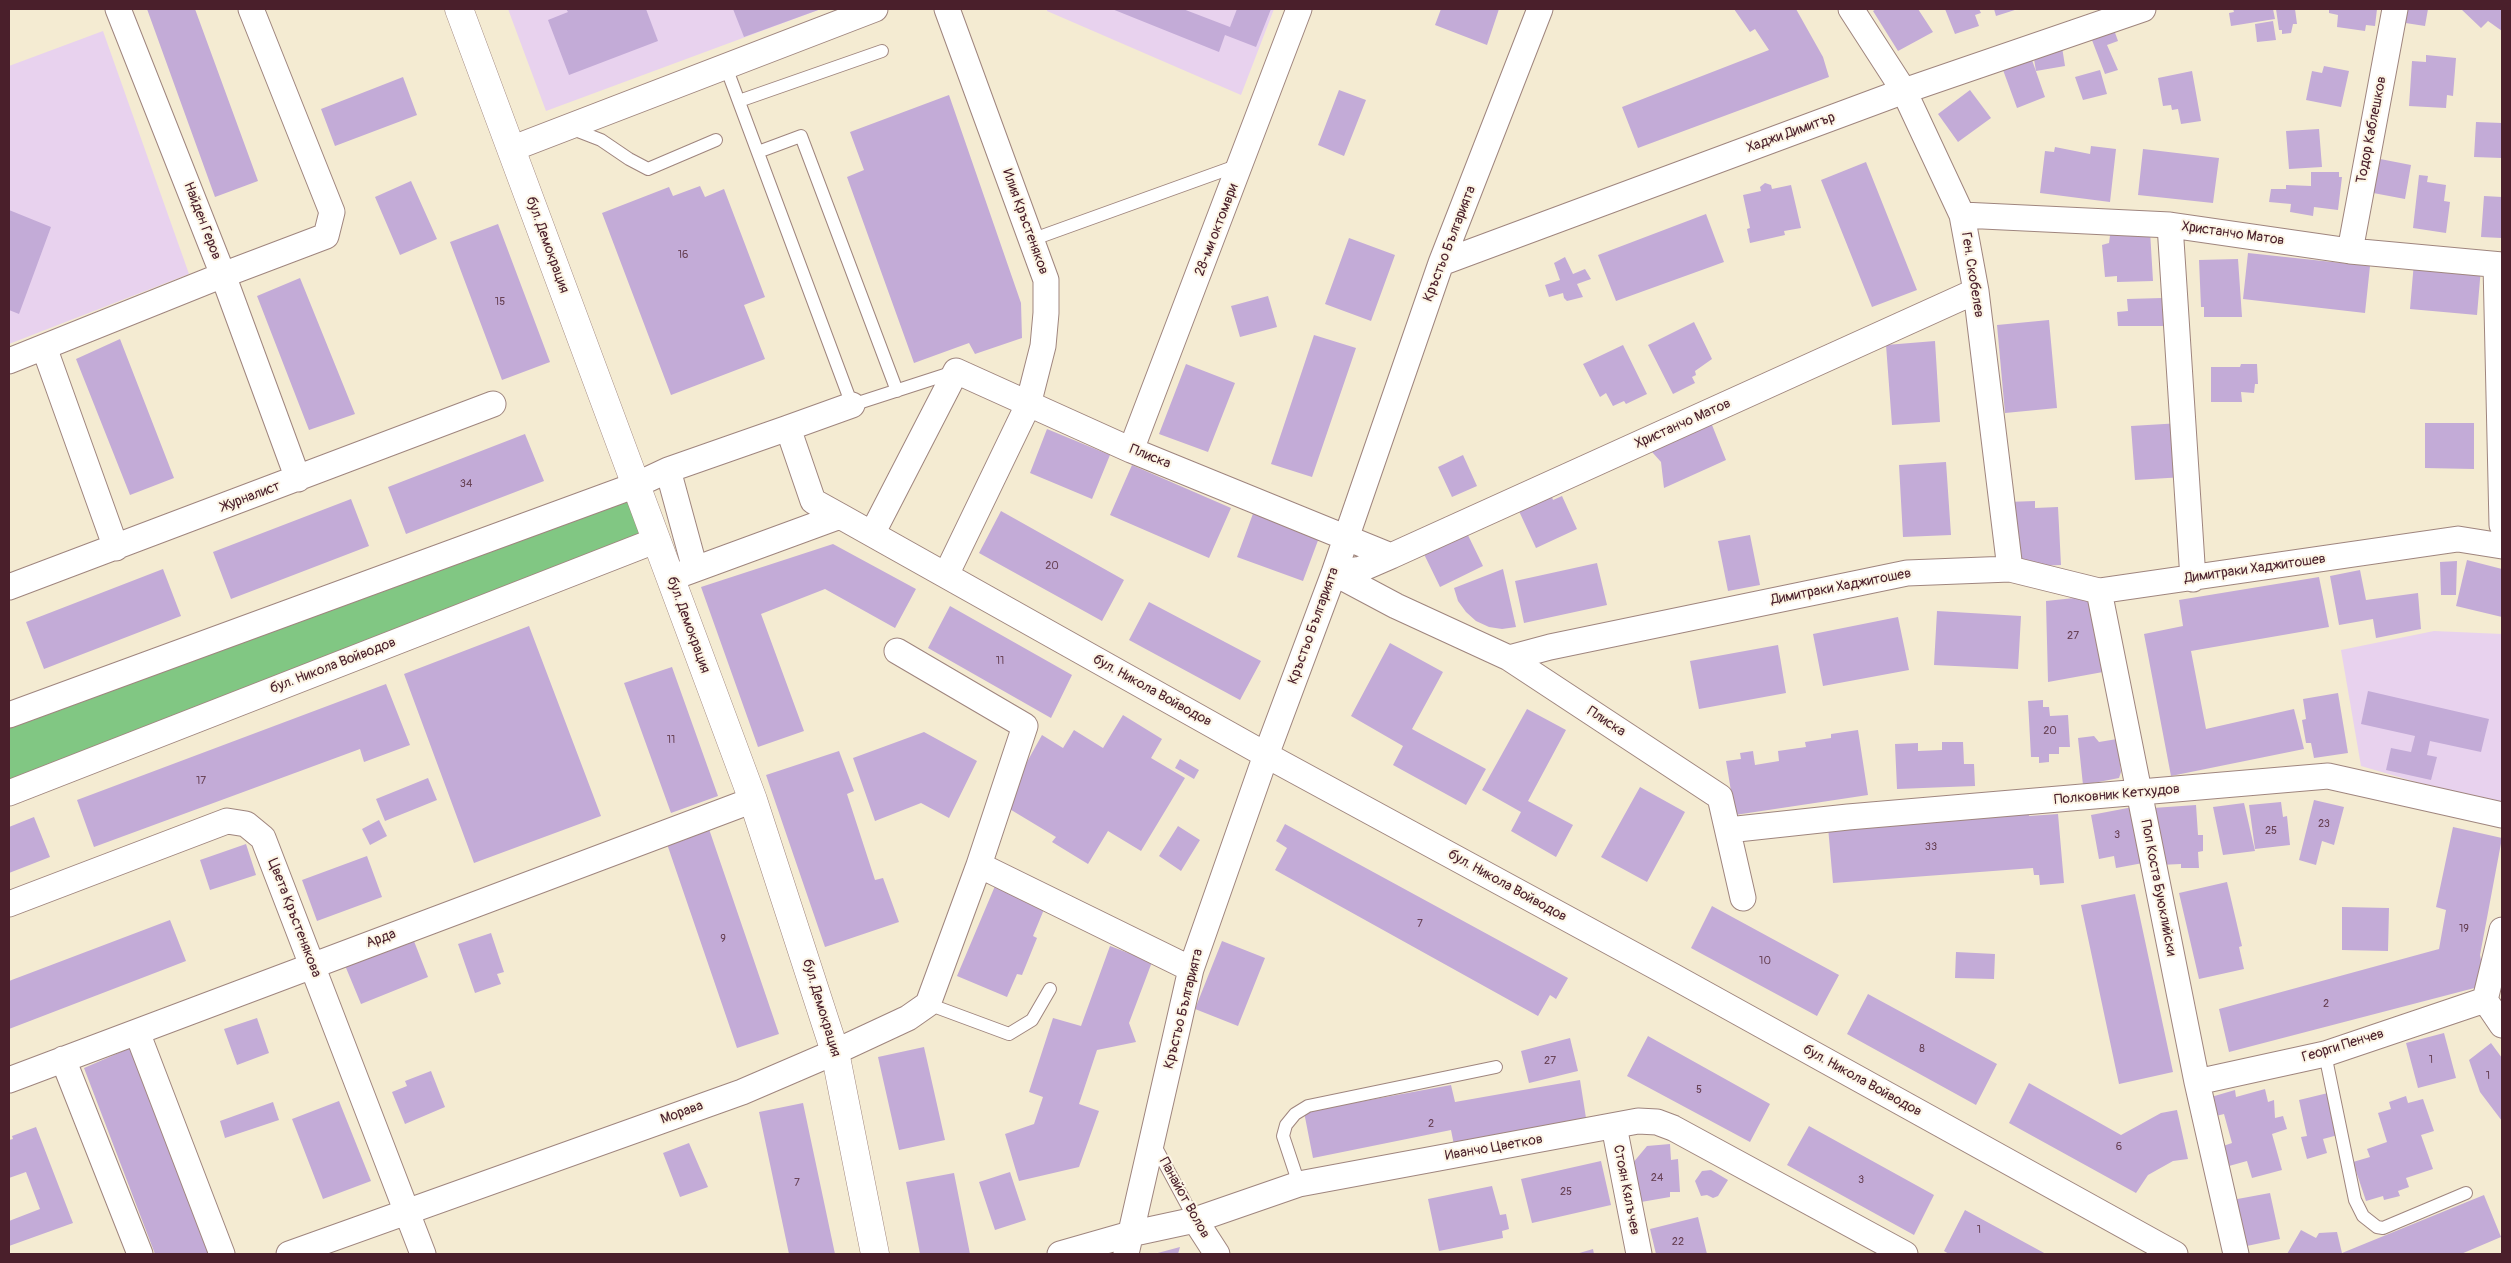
<!DOCTYPE html>
<html>
<head>
<meta charset="utf-8">
<style>
	body { margin:0 }
	#map { position:relative; width:2511px; height:1263px; overflow:hidden; background:#f4ebd2; font-family:Pangolin,sans-serif }
	canvas { display:block }
	.frame { position:absolute; inset:0; border:10px solid #4a1f2b; pointer-events:none }
</style>
</head>
<body>
<div id="map">
<canvas width="2511" height="1263"></canvas>
<div class="frame"></div>
</div>
<script>
const ctx = document.querySelector('canvas').getContext('2d');
ctx.lineJoin = 'round';
function fill(path, color) { ctx.fillStyle = color; ctx.fill(path, 'evenodd'); }
const toPath = rows => new Path2D(rows.map(r => 'M' + r).join(''));
function strokePath(path, color, width, dash) { ctx.strokeStyle = color; ctx.lineWidth = width; ctx.lineCap = dash ? 'butt' : 'round'; ctx.setLineDash(dash || []); ctx.stroke(path); }
function drawText(font, color, halo, rows, align = 'center') {
  ctx.font = font + ' Pangolin,sans-serif'; ctx.lineWidth = 4; ctx.setLineDash([]); ctx.textBaseline = 'middle'; ctx.strokeStyle = halo; ctx.fillStyle = color; for (const [text, x, y, turn = 0] of rows) {
    ctx.save(); ctx.translate(x, y); ctx.rotate((+turn || 0) * Math.PI / 180); ctx.textAlign = isNaN(turn) ? turn : align; if (halo) ctx.strokeText(text, 0, 0); ctx.fillText(text, 0, 0); ctx.restore();
  }
}
const built = toPath([
	[508,9,821,9,546,111],
	[1047,9,1274,9,1241,95,1047,11],
	[103,31,189,274,9,344,9,66],
	[2434,631,2502,634,2502,807,2361,766,2341,650]
]);
const green = toPath([
	[636,485,657,540,9,793,9,725]
]);
const building = toPath([
	[147,9,195,9,258,181,215,197],
	[566,9,646,9,658,41,569,75,548,20,568,12],
	[733,9,821,9,744,37],
	[1112,9,1183,9,1230,27,1237,9,1271,9,1256,47,1225,35,1219,52],
	[1441,9,1499,9,1487,45,1435,25],
	[1734,9,1796,9,1823,57,1829,77,1638,148,1622,107,1769,50,1755,29,1750,32],
	[1876,9,1918,9,1933,32,1898,51,1873,11],
	[1945,9,1979,9,1981,13,1975,15,1979,26,1955,34],
	[1994,9,2018,9,1996,16],
	[2233,9,2273,9,2275,19,2231,26,2229,13,2234,12],
	[2276,9,2295,9,2297,24,2293,24,2291,33,2282,34,2282,30,2279,30],
	[2329,9,2377,9,2375,26,2366,25,2365,31,2337,27,2338,15,2329,13],
	[2401,9,2428,9,2425,26,2399,22],
	[2461,9,2502,9,2502,31,2488,21,2481,28],
	[2273,21,2276,40,2257,42,2255,24],
	[2113,27,2118,41,2107,45,2118,70,2105,74,2090,35],
	[2062,47,2065,66,2036,71,2033,53],
	[2426,55,2456,58,2453,96,2447,95,2446,108,2409,106,2412,61,2426,62],
	[2032,60,2045,97,2017,108,2003,70],
	[2324,66,2349,71,2341,107,2306,100,2312,71,2322,73],
	[2100,70,2107,94,2083,100,2075,77],
	[2192,71,2201,121,2181,124,2178,109,2172,110,2171,105,2163,106,2158,78],
	[403,77,417,115,335,146,321,109],
	[1339,90,1366,100,1344,156,1318,145],
	[1970,90,1991,118,1958,142,1938,114],
	[949,95,1021,303,1022,338,975,354,969,343,914,363,847,177,864,170,850,132],
	[2476,122,2502,123,2502,158,2474,157],
	[2319,129,2322,167,2289,169,2286,131],
	[2091,146,2116,149,2110,202,2040,193,2045,151,2054,152,2055,147,2090,154],
	[2143,149,2219,158,2213,203,2138,195],
	[2375,158,2411,165,2405,199,2368,192],
	[1866,162,1917,290,1872,307,1821,180],
	[2311,172,2339,172,2339,177,2342,177,2338,210,2314,207,2313,216,2290,212,2291,204,2269,202,2271,189,2286,189,2286,185,2311,186],
	[2419,175,2428,176,2427,182,2446,185,2444,201,2450,202,2446,233,2413,228],
	[411,181,437,239,400,255,375,197],
	[1765,183,1771,185,1772,189,1791,185,1801,228,1784,231,1785,235,1750,243,1747,229,1750,228,1743,195,1761,191,1760,187],
	[700,186,705,197,724,189,765,297,744,305,765,359,671,395,602,213,669,187,673,196],
	[2484,196,2502,197,2502,238,2481,237],
	[9,210,51,227,19,314,9,310],
	[1706,214,1724,262,1616,301,1598,255],
	[498,224,550,362,502,380,450,242],
	[2111,228,2150,231,2153,281,2117,282,2117,276,2105,277,2102,245,2109,243],
	[1349,238,1395,255,1371,321,1325,304],
	[2248,253,2370,266,2365,313,2243,299],
	[1565,257,1573,274,1585,269,1591,279,1577,284,1583,297,1567,301,1564,298,1563,293,1549,297,1545,285,1560,280,1554,263],
	[2238,259,2242,317,2204,317,2204,307,2201,307,2199,260],
	[2414,262,2481,268,2477,315,2410,309],
	[300,278,355,414,309,430,257,296],
	[1268,296,1277,327,1240,337,1231,306],
	[2162,298,2164,326,2118,326,2117,312,2128,311,2127,299],
	[2049,320,2057,408,2005,413,1997,325],
	[1694,322,1712,359,1695,371,1696,375,1692,377,1695,383,1673,394,1648,345],
	[1314,335,1356,348,1312,477,1271,464],
	[120,339,174,478,130,495,76,359],
	[1935,341,1940,422,1892,425,1886,345],
	[1623,345,1647,394,1626,404,1624,401,1613,406,1606,393,1600,397,1583,364],
	[1186,364,1235,383,1208,452,1159,434],
	[2241,364,2257,364,2258,384,2255,384,2254,393,2241,392,2242,402,2211,402,2211,367,2240,367],
	[1708,415,1726,460,1664,488,1661,462,1644,443],
	[2181,423,2184,477,2135,480,2131,426],
	[2425,423,2474,423,2474,469,2425,468],
	[1047,429,1110,455,1092,499,1030,473],
	[525,434,544,481,406,534,388,487],
	[1463,455,1477,486,1452,497,1438,467],
	[1946,462,1951,535,1903,537,1899,465],
	[1132,465,1231,508,1209,558,1110,515],
	[1551,494,1553,500,1562,496,1577,529,1536,548,1518,509],
	[351,499,369,546,231,599,213,552],
	[2035,501,2035,508,2058,507,2061,565,2010,567,2007,502],
	[1001,511,1124,580,1102,621,979,553],
	[1254,511,1320,535,1303,581,1237,557],
	[1464,527,1483,566,1440,587,1421,548],
	[1750,535,1760,585,1728,591,1718,541],
	[833,544,916,589,895,628,825,589,761,614,804,731,758,747,701,587],
	[2467,560,2502,569,2502,617,2456,606],
	[2457,561,2456,595,2441,595,2440,562],
	[1597,563,1607,605,1524,623,1515,581],
	[163,569,181,616,44,669,26,622],
	[1503,569,1516,627,1502,629,1489,627,1476,621,1466,612,1458,601,1454,588],
	[2360,570,2366,600,2418,593,2421,629,2376,638,2373,619,2339,625,2330,576],
	[2319,577,2329,627,2191,651,2206,729,2294,709,2304,749,2171,776,2144,634,2183,626,2179,600],
	[2093,596,2103,672,2048,682,2046,601],
	[1149,602,1261,661,1240,700,1129,640],
	[950,606,1072,675,1051,718,928,648],
	[1937,611,2021,616,2018,669,1934,665],
	[1898,617,1909,670,1823,686,1813,634],
	[529,626,601,816,474,863,404,674],
	[1390,643,1443,672,1412,729,1486,769,1466,805,1393,765,1403,746,1351,716],
	[1778,645,1786,693,1699,709,1690,661],
	[672,667,718,796,671,813,624,683],
	[386,684,410,745,364,762,360,749,94,847,77,800],
	[2368,691,2489,719,2481,752,2430,741,2427,755,2437,757,2431,780,2386,770,2391,748,2411,752,2415,736,2361,724],
	[2338,693,2348,753,2314,758,2311,743,2306,743,2302,720,2306,719,2303,699],
	[2043,700,2043,707,2049,707,2050,716,2068,715,2070,747,2059,747,2059,754,2049,754,2049,762,2039,763,2039,757,2031,757,2028,701],
	[1527,709,1566,730,1528,801,1573,825,1556,857,1511,831,1521,812,1482,790],
	[1123,715,1162,739,1151,758,1185,778,1141,851,1108,831,1088,864,1052,842,1056,837,1003,805,1042,735,1063,748,1074,730,1103,748],
	[1858,730,1868,795,1735,815,1726,761,1741,759,1740,753,1753,751,1755,765,1779,761,1778,751,1806,747,1805,742,1831,738,1831,734],
	[924,732,977,761,949,818,921,803,875,821,853,758],
	[2094,736,2099,742,2117,739,2121,772,2119,778,2083,785,2078,738],
	[1942,742,1963,742,1964,764,1974,764,1975,786,1897,789,1895,744,1918,743,1918,751,1942,750],
	[839,751,854,791,847,794,875,880,883,878,899,922,825,947,766,775],
	[1180,759,1199,770,1194,779,1175,768],
	[428,778,437,800,385,821,376,799],
	[1640,787,1685,812,1647,882,1601,857],
	[2314,800,2344,807,2334,845,2322,841,2316,865,2299,860],
	[2281,802,2283,817,2287,816,2290,845,2255,849,2249,805],
	[2244,803,2255,851,2223,855,2213,807],
	[2196,805,2198,835,2203,835,2203,851,2198,852,2199,868,2181,868,2181,864,2159,865,2153,808],
	[2133,807,2143,863,2116,868,2114,856,2099,859,2091,815],
	[2029,811,2029,816,2058,814,2064,883,2040,885,2039,875,2034,875,2033,868,1833,883,1828,827],
	[34,817,50,857,9,873,9,827],
	[379,820,387,836,370,845,362,829],
	[1285,824,1568,978,1556,999,1550,995,1538,1016,1275,870,1287,848,1276,841],
	[1178,826,1200,840,1181,871,1159,856],
	[2453,827,2502,838,2480,955,2486,985,2229,1052,2219,1009,2439,949,2446,910,2436,907],
	[709,829,779,1034,737,1048,667,844],
	[246,844,256,875,210,890,200,860],
	[367,856,382,897,317,921,302,880],
	[2227,882,2242,946,2239,947,2244,969,2199,979,2179,893],
	[995,886,1045,907,1033,936,1037,938,1022,975,1017,974,1007,997,957,976],
	[2135,894,2173,1072,2119,1084,2081,905],
	[1712,906,1839,975,1817,1016,1691,948],
	[2342,907,2389,908,2388,951,2342,950],
	[170,920,186,961,9,1029,9,981],
	[491,933,504,972,497,974,501,984,475,993,458,944],
	[412,936,428,977,361,1004,344,963],
	[1222,941,1265,958,1238,1026,1195,1009],
	[1110,946,1152,962,1129,1023,1136,1042,1097,1050,1079,1104,1099,1111,1079,1167,1019,1181,1005,1134,1034,1124,1043,1097,1029,1092,1053,1018,1081,1026],
	[1956,952,1995,954,1994,979,1955,978],
	[1868,994,1997,1064,1976,1105,1847,1034],
	[257,1018,269,1053,237,1065,224,1029],
	[2444,1033,2456,1078,2418,1088,2406,1043],
	[1648,1036,1770,1104,1750,1142,1627,1076],
	[1570,1038,1578,1071,1529,1083,1521,1051],
	[2491,1043,2502,1058,2502,1121,2480,1092,2469,1060],
	[924,1047,945,1140,899,1150,878,1057],
	[130,1048,209,1253,206,1254,155,1254,84,1068],
	[431,1071,445,1107,405,1124,392,1092,407,1086,405,1081],
	[1580,1080,1586,1118,1454,1145,1451,1130,1313,1158,1304,1112,1451,1085,1455,1102],
	[2029,1083,2121,1135,2161,1113,2177,1110,2188,1159,2173,1161,2148,1175,2136,1193,2009,1123],
	[2265,1089,2268,1102,2274,1100,2275,1118,2283,1116,2287,1129,2272,1134,2282,1170,2252,1178,2247,1161,2229,1166,2223,1146,2232,1143,2224,1114,2216,1116,2211,1097,2235,1090,2236,1097],
	[2328,1093,2338,1135,2323,1139,2327,1153,2307,1159,2301,1137,2307,1136,2299,1100],
	[2406,1096,2408,1103,2423,1099,2434,1131,2421,1135,2433,1169,2406,1178,2409,1187,2398,1191,2400,1196,2384,1200,2383,1196,2366,1201,2353,1162,2370,1157,2367,1149,2387,1142,2378,1113,2391,1109,2389,1102],
	[339,1101,371,1181,323,1199,292,1119],
	[273,1102,279,1120,225,1138,220,1121],
	[803,1103,835,1254,789,1254,759,1112],
	[1809,1126,1934,1195,1914,1235,1787,1165],
	[36,1127,73,1223,9,1246,9,1221,40,1209,26,1172,9,1178,9,1140,13,1139,12,1136],
	[689,1143,708,1187,680,1197,663,1153],
	[1670,1144,1671,1160,1678,1159,1680,1192,1670,1192,1670,1197,1641,1202,1632,1164,1647,1146],
	[1601,1161,1611,1205,1532,1223,1521,1179],
	[1711,1170,1728,1180,1718,1196,1713,1198,1707,1195,1701,1196,1695,1181,1702,1171],
	[1010,1172,1026,1220,995,1230,979,1182],
	[954,1173,970,1254,920,1254,906,1182],
	[1492,1186,1500,1215,1506,1214,1509,1229,1502,1231,1503,1238,1439,1251,1428,1199],
	[2270,1193,2280,1239,2242,1247,2232,1200],
	[2484,1195,2501,1237,2461,1254,2287,1254,2301,1230,2316,1238,2319,1233,2337,1232,2342,1253],
	[1965,1210,2046,1254,1949,1254,1944,1251],
	[1698,1217,1707,1254,1656,1254,1650,1229],
	[1180,1247,1178,1254,1154,1254],
	[1593,1249,1594,1254,1576,1254]
]);
const lane = toPath([
	[726,67,852,405,954,372],
	[739,101,882,51],
	[570,128,601,140,629,159,648,169,716,140],
	[758,152,801,136,897,391],
	[1031,240,1239,165],
	[928,1004,1009,1034,1032,1020,1050,989],
	[2325,1054,2355,1200,2363,1216,2377,1227,2383,1228,2466,1193],
	[1153,1142,1195,1220],
	[1299,1184,1283,1136,1286,1125,1295,1114,1308,1106,1496,1067]
]);
const street = toPath([
	[251,9,332,212,326,236,223,275,298,479],
	[1851,9,1904,91,1962,215,1976,291,2010,569],
	[511,149,875,9],
	[1962,215,2170,225,2350,251,2502,265],
	[2170,225,2193,579],
	[2350,251,2395,9],
	[1441,263,1904,91,2143,9],
	[2496,265,2502,525],
	[44,347,116,548],
	[9,361,223,275,118,9],
	[788,428,852,405],
	[1131,450,1299,9],
	[840,516,1266,755,1671,975,2175,1254],
	[872,534,956,371,1131,450,1391,556,1976,291],
	[1334,573,1396,606,1509,658,1720,797,1743,898],
	[1334,573,1361,569,1391,556],
	[946,575,1028,405,1043,346,1046,313,1046,280,947,9],
	[671,578,840,516,813,501,788,428,668,470,695,569],
	[9,587,493,404],
	[2099,591,2197,1082,2236,1254],
	[897,651,1025,726,979,865,1191,969],
	[1509,658,1550,647,1907,573,2010,569,2099,591,2458,539,2502,546],
	[9,715,636,485,668,470],
	[9,793,657,540],
	[1728,830,1848,817,2328,776,2502,815],
	[9,904,227,821,246,824,263,838,423,1254],
	[2502,930,2485,1000,2502,1025],
	[137,1032,222,1254],
	[63,1059,140,1254],
	[9,1080,753,800],
	[2197,1082,2325,1054,2485,1000],
	[1614,1126,1639,1254],
	[1195,1220,1217,1254],
	[289,1254,742,1092,835,1052,908,1018,928,1004,979,865],
	[1060,1254,1130,1234,1195,1220,1299,1184,1638,1121,1657,1122,1673,1128,1905,1254],
	[1126,1254,1191,969,1266,755,1334,573,1441,263,1540,9]
]);
const secondary = toPath([
	[459,9,753,800,835,1052,875,1254]
]);
const numberNames = [
	["16",683,255],
	["15",500,302],
	["34",466,484],
	["20",1052,566],
	["27",2073,636],
	["11",1000,661],
	["20",2050,731],
	["11",671,740],
	["17",201,781],
	["23",2324,824],
	["25",2271,831],
	["3",2117,835],
	["33",1931,847],
	["7",1420,924],
	["19",2464,929],
	["9",723,939],
	["10",1765,961],
	["2",2326,1004],
	["8",1922,1049],
	["1",2431,1060],
	["27",1550,1061],
	["1",2488,1076],
	["5",1699,1090],
	["2",1431,1124],
	["6",2119,1147],
	["24",1657,1178],
	["3",1861,1180],
	["7",797,1183],
	["25",1566,1192],
	["1",1979,1230],
	["22",1678,1242]
];
const streetNames = [
	["Тодор Каблешков",2372,130,-79],
	["Хаджи Димитър",1791,133,-20],
	["Найден Геров",202,221,69],
	["Илия Кръстеняков",1025,222,70],
	["28-ми октомври",1217,230,-69],
	["Христанчо Матов",2233,234,8],
	["Кръстьо Българията",1450,244,-69],
	["бул. Демокрация",547,245,70],
	["Ген. Скобелев",1972,275,81],
	["Христанчо Матов",1683,424,-24],
	["Плиска",1150,457,22],
	["Журналист",251,497,-21],
	["Димитраки Хаджитошев",2255,569,-8],
	["Димитраки Хаджитошев",1841,587,-11],
	["бул. Демокрация",688,625,70],
	["Кръстьо Българията",1314,626,-70],
	["бул. Никола Войводов",333,666,-21],
	["бул. Никола Войводов",1152,691,29],
	["Плиска",1606,722,33],
	["Полковник Кетхудов",2117,795,-5],
	["бул. Никола Войводов",1507,886,29],
	["Поп Коста Буюклийски",2158,888,79],
	["Цвета Кръстенякова",294,918,69],
	["Арда",381,939,-20],
	["бул. Демокрация",821,1008,73],
	["Кръстьо Българията",1184,1009,-76],
	["Георги Пенчев",2343,1046,-17],
	["бул. Никола Войводов",1862,1081,29],
	["Морава",682,1113,-20],
	["Иванчо Цветков",1494,1148,-10],
	["Стоян Кялъчев",1626,1190,79],
	["Панайот Волов",1184,1198,61]
];
fill(built, '#e8d2ee');
fill(green, '#81c783');
fill(building, '#c3abd7');
strokePath(lane, '#9f857e', 14);
strokePath(street, '#9f857e', 27);
strokePath(secondary, '#9f857e', 29);
strokePath(lane, '#fff', 12);
strokePath(street, '#fff', 25);
strokePath(secondary, '#fff', 28);
drawText('11px', '#684256', null, numberNames);
drawText('14px', '#4a1f2b', '#fcf5e5', streetNames);
</script>
</body>
</html>
